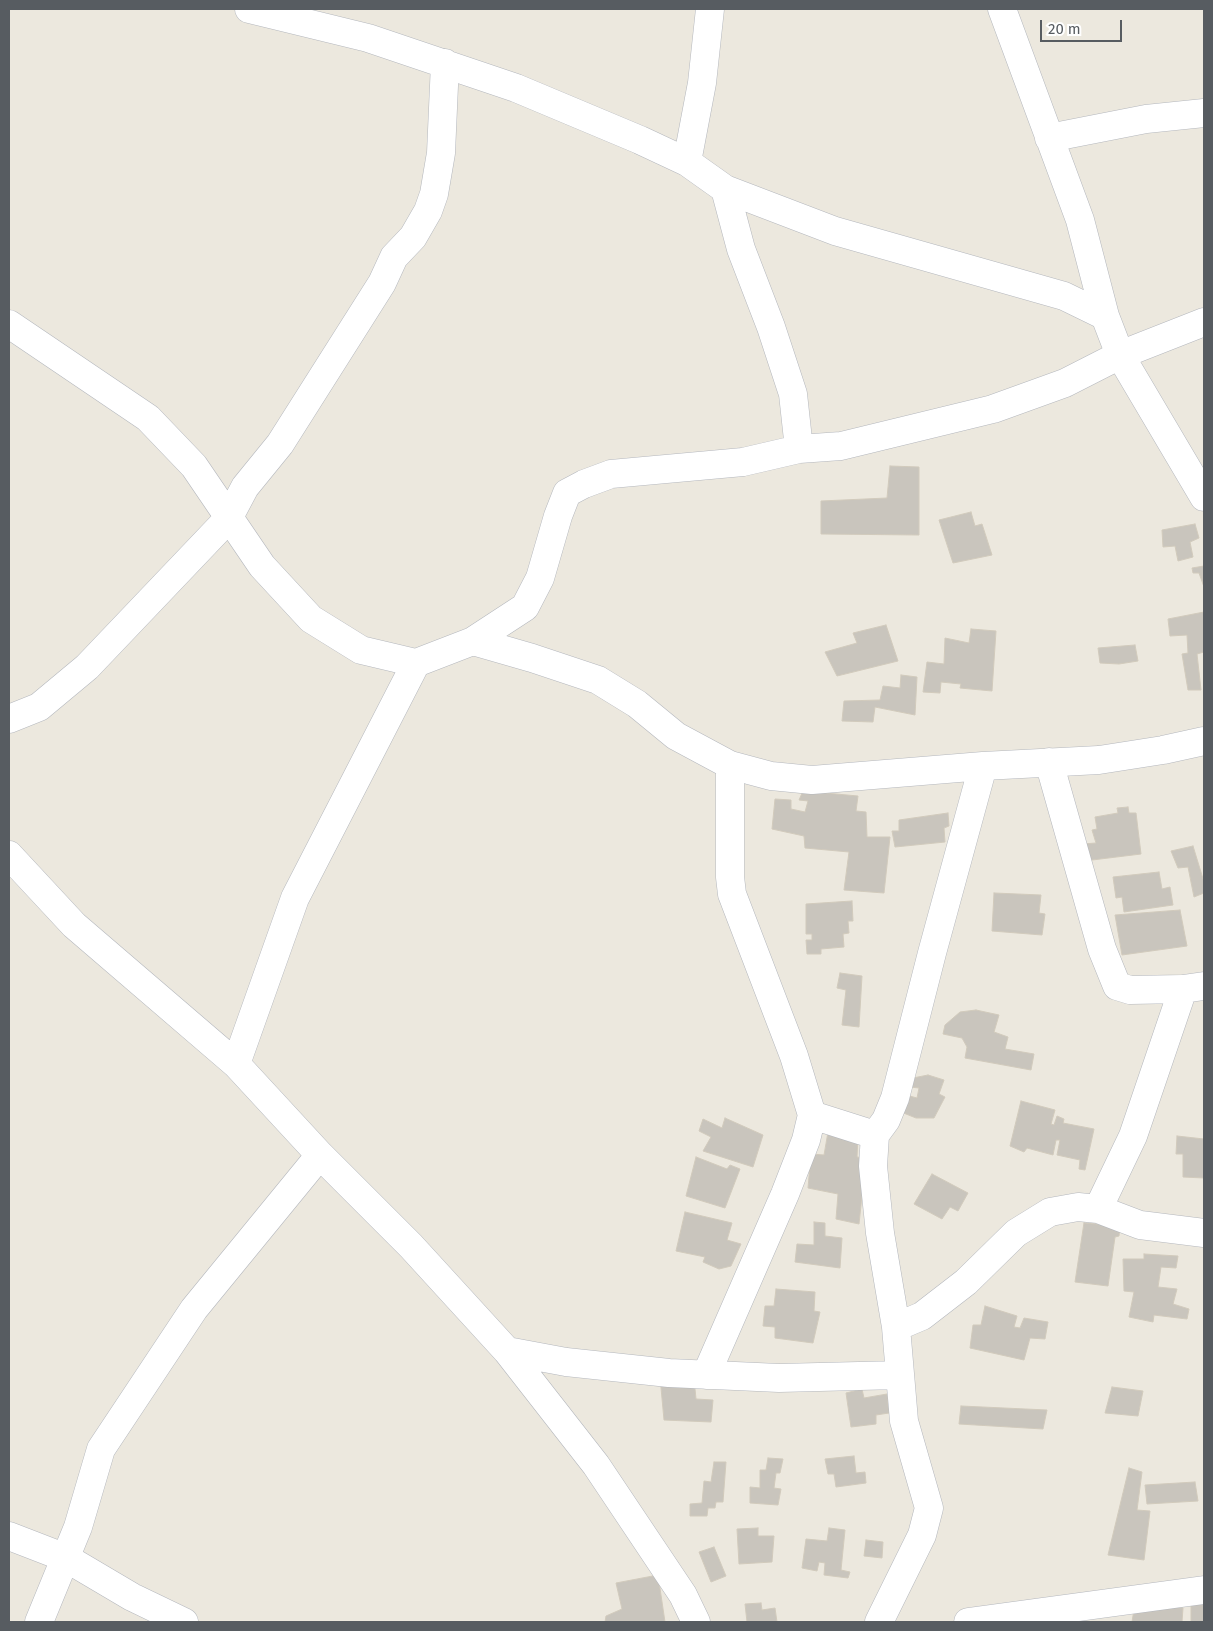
<!DOCTYPE html>
<html>
<head>
<meta charset="utf-8">
<style>
	body { margin:0 }
	#map { position:relative; width:1213px; height:1631px; overflow:hidden; background:#ece8de; font-family:"Fira Sans",sans-serif }
	canvas { display:block }
	.frame { position:absolute; inset:0; border:10px solid #575c61; pointer-events:none }
	.scale { position:absolute; left:1040px; top:20px; width:82px; height:22px; box-sizing:border-box; border:2px solid #575c61; border-top:0; padding-left:6px; font-size:15px; line-height:18px; white-space:nowrap; color:#575c61; -webkit-text-stroke:4px #fff; paint-order:stroke }
</style>
</head>
<body>
<div id="map">
<canvas width="1213" height="1631"></canvas>
<div class="frame"></div>
<div class="scale">20 m</div>
</div>
<script>
const ctx = document.querySelector('canvas').getContext('2d');
ctx.lineJoin = 'round';
function fill(path, color) { ctx.fillStyle = color; ctx.fill(path, 'evenodd'); }
const toPath = rows => new Path2D(rows.map(r => 'M' + r).join(''));
function strokePath(path, color, width, dash) { ctx.strokeStyle = color; ctx.lineWidth = width; ctx.lineCap = dash ? 'butt' : 'round'; ctx.setLineDash(dash || []); ctx.stroke(path); }
const building = toPath([
	[890,466,919,467,919,535,821,534,821,501,887,498,890,466],
	[971,512,975,526,982,524,992,555,953,563,939,520,971,512],
	[1195,524,1199,538,1190,542,1193,557,1178,561,1175,546,1163,547,1162,530,1195,524],
	[1204,566,1204,587,1199,573,1193,573,1192,568,1204,566],
	[1204,612,1204,652,1197,654,1201,690,1188,690,1182,654,1188,653,1187,635,1170,636,1168,619,1204,612],
	[886,625,898,661,837,676,825,652,857,643,853,633,886,625],
	[971,629,996,631,992,691,960,688,961,684,941,682,940,693,923,692,927,662,944,664,945,638,969,643,971,629],
	[1135,645,1138,661,1119,664,1100,663,1098,648,1135,645],
	[901,675,917,677,915,715,875,707,873,722,842,721,844,701,880,700,883,686,900,688,901,675],
	[803,791,858,796,856,811,866,812,867,837,890,837,884,893,844,890,849,852,805,848,804,836,772,829,775,799,791,800,791,809,805,812,808,801,799,800,803,791],
	[1128,807,1129,813,1136,813,1141,854,1084,861,1082,844,1096,843,1092,830,1097,829,1095,817,1118,813,1117,808,1128,807],
	[948,813,949,826,944,828,945,842,895,847,892,831,899,831,899,820,948,813],
	[1193,846,1204,882,1204,893,1194,897,1188,867,1178,868,1171,851,1193,846],
	[1159,872,1162,889,1170,887,1173,905,1124,912,1122,897,1116,898,1113,877,1159,872],
	[994,893,1041,895,1039,913,1045,914,1042,935,992,931,994,893],
	[852,901,853,921,848,921,849,933,843,934,844,947,821,949,821,954,807,954,806,940,812,940,812,934,806,934,806,904,852,901],
	[1180,910,1187,946,1122,955,1115,915,1180,910],
	[840,973,862,976,859,1027,842,1025,846,990,837,988,840,973],
	[976,1010,999,1015,994,1032,1008,1037,1005,1049,1034,1054,1031,1070,965,1058,967,1047,962,1038,943,1034,945,1025,960,1012,976,1010],
	[928,1075,944,1080,939,1094,945,1097,934,1118,916,1118,901,1112,902,1094,917,1098,919,1088,910,1087,913,1078,928,1075],
	[1021,1101,1055,1110,1051,1124,1054,1125,1057,1116,1064,1119,1063,1123,1094,1129,1085,1170,1079,1169,1080,1160,1057,1155,1060,1140,1056,1140,1053,1155,1027,1148,1024,1152,1010,1146,1021,1101],
	[725,1118,763,1135,753,1167,703,1151,711,1137,699,1131,703,1119,722,1128,725,1118],
	[828,1132,858,1137,857,1157,866,1158,859,1224,836,1219,838,1194,808,1188,811,1154,824,1155,828,1132],
	[1177,1136,1204,1139,1204,1178,1183,1177,1183,1154,1176,1154,1177,1136],
	[696,1157,727,1169,730,1165,740,1169,725,1208,686,1196,696,1157],
	[932,1174,968,1193,958,1211,950,1207,942,1219,914,1204,932,1174],
	[685,1212,732,1223,727,1240,741,1244,731,1266,719,1269,703,1262,705,1257,676,1251,685,1212],
	[814,1222,825,1223,825,1236,842,1238,840,1268,795,1262,797,1244,814,1245,814,1222],
	[1084,1223,1120,1226,1119,1236,1115,1237,1108,1286,1075,1282,1084,1223],
	[1144,1254,1178,1256,1176,1268,1161,1267,1158,1287,1177,1289,1173,1304,1189,1309,1187,1319,1154,1315,1153,1322,1129,1317,1134,1292,1124,1291,1123,1259,1144,1259,1144,1254],
	[776,1289,815,1292,814,1311,820,1312,813,1343,775,1338,775,1327,763,1326,765,1306,774,1306,776,1289],
	[985,1306,1017,1316,1014,1327,1020,1328,1024,1318,1048,1322,1045,1339,1030,1338,1024,1360,970,1348,973,1325,981,1325,985,1306],
	[660,1377,694,1379,696,1399,713,1400,711,1422,664,1420,660,1377],
	[1112,1387,1143,1391,1138,1416,1105,1413,1112,1387],
	[862,1389,864,1398,887,1394,889,1413,876,1415,876,1424,851,1427,846,1393,862,1389],
	[961,1406,1047,1410,1043,1429,959,1424,961,1406],
	[854,1456,856,1473,865,1472,866,1483,836,1487,834,1474,828,1474,825,1459,854,1456],
	[768,1458,783,1459,780,1473,776,1473,774,1488,781,1489,778,1505,750,1503,750,1487,760,1488,760,1470,766,1470,768,1458],
	[714,1462,726,1462,723,1502,716,1502,715,1508,708,1508,707,1516,690,1516,690,1504,702,1503,704,1481,711,1482,714,1462],
	[1129,1468,1142,1472,1137,1510,1150,1511,1144,1560,1108,1555,1129,1468],
	[1195,1482,1198,1501,1147,1504,1145,1485,1195,1482],
	[758,1528,758,1536,774,1536,772,1562,739,1564,737,1529,758,1528],
	[829,1528,845,1530,841,1570,850,1572,848,1578,824,1575,825,1563,819,1562,817,1571,802,1568,806,1539,827,1541,829,1528],
	[866,1540,883,1542,882,1558,864,1556,866,1540],
	[714,1547,726,1576,711,1582,699,1552,714,1547],
	[658,1575,665,1622,605,1622,606,1616,622,1609,616,1583,658,1575],
	[1191,1595,1204,1599,1204,1622,1191,1622,1191,1595],
	[761,1603,762,1610,775,1608,777,1622,747,1622,745,1604,761,1603],
	[1135,1603,1183,1608,1182,1622,1132,1622,1135,1603]
]);
const minor = toPath([
	[249,9,368,38,516,88,640,140,687,162,725,189,835,231,1064,296,1105,316],
	[1002,9,1080,220,1105,316,1120,355,1204,497],
	[1049,138,1146,119,1204,113],
	[687,162,702,83,710,9],
	[725,189,741,249,771,327,793,394,799,449],
	[9,324,148,418,194,466,262,566,311,619,361,650,416,663,473,641,532,658,598,680,637,704,676,736,730,765,771,776,812,780,983,766,1099,760,1163,750,1204,741],
	[473,641,525,607,540,578,558,516,567,493,584,484,611,474,743,462,799,449,841,446,993,409,1065,383,1120,355,1204,322],
	[9,719,39,707,87,667,228,519,245,487,280,444,382,283,394,257,413,237,428,211,434,194,441,153,445,63],
	[1049,762,1102,949,1117,986,1130,990,1183,989,1204,986],
	[9,855,74,925,236,1064,320,1155,411,1246,507,1351,596,1465,683,1595,696,1622],
	[236,1064,295,898,416,663],
	[812,1115,875,1135],
	[1098,1209,1133,1136,1183,989],
	[896,1327,922,1316,966,1282,1016,1233,1050,1212,1078,1207,1098,1209,1140,1225,1204,1233],
	[507,1351,566,1362,669,1373,779,1378,899,1375],
	[706,1375,785,1194,806,1140,812,1115,794,1056,732,894,730,877,730,765],
	[9,1536,66,1558,132,1597,184,1622],
	[39,1622,78,1527,101,1449,194,1309,320,1155],
	[879,1622,922,1535,929,1508,904,1421,896,1327,880,1233,873,1166,875,1135,886,1120,895,1098,932,953,983,766],
	[968,1622,1204,1590]
]);
fill(building, '#c9c5bd');
strokePath(building, '#d1cabc', 1);
strokePath(minor, '#b4b7bd', 29);
strokePath(minor, '#fff', 28);
</script>
</body>
</html>
